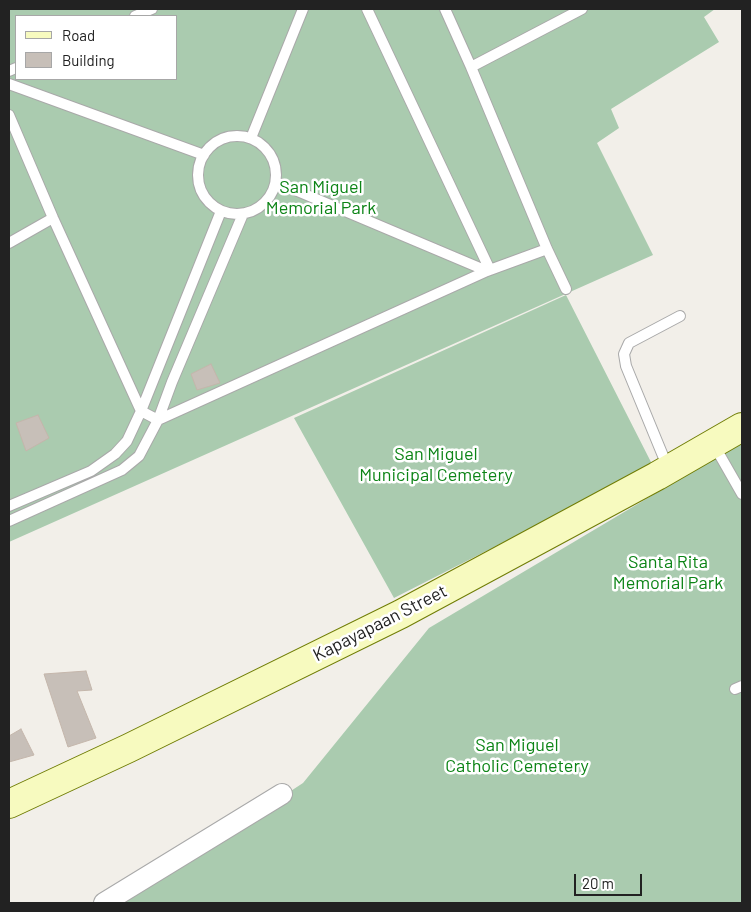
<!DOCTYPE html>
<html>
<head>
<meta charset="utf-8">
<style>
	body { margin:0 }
	#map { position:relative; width:751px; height:912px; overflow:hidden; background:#f2efe9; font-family:Barlow,sans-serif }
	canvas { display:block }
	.frame { position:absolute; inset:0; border:10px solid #222; pointer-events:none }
	.legend { position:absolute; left:15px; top:15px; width:162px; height:65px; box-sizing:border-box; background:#fff; border:1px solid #a7a7a7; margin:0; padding:6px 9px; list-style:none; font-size:15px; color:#222 }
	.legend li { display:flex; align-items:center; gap:10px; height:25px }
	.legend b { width:25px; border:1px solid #a7a7a7 }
	.scale { position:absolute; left:574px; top:874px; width:68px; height:22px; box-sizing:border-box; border:2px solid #222; border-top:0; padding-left:6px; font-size:15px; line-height:18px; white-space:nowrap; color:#222; -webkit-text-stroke:4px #fff; paint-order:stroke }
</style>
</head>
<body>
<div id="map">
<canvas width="751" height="912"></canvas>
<div class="frame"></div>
<ul class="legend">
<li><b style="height:6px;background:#f7fabf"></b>Road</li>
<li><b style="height:14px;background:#c7bfb8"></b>Building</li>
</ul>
<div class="scale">20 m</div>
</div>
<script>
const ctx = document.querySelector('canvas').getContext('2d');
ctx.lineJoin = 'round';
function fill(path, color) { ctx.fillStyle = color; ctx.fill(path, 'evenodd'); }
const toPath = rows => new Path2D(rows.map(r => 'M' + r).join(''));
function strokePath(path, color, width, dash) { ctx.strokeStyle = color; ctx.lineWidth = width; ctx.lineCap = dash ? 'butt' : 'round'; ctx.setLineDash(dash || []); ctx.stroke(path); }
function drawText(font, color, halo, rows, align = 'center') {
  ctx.font = font + ' Barlow,sans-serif'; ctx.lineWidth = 5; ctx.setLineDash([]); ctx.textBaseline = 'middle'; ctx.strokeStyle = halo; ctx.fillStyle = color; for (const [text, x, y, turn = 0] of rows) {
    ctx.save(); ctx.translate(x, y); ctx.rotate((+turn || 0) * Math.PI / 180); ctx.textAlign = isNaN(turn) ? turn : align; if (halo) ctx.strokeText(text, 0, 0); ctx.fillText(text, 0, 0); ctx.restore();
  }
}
const cemetery = toPath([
	[9,9,715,9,704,17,719,42,611,109,619,128,597,143,653,255,9,542],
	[16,16,176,16,176,79,16,79],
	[566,295,653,466,394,598,294,418],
	[742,442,742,903,120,903,303,783,429,628]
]);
const building = toPath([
	[211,364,220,383,197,390,191,374,211,364],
	[38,415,49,438,26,451,16,423,38,415],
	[86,671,92,690,77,691,96,738,68,747,44,674,86,671],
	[21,729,34,755,9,762,9,736,21,729]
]);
const lane = toPath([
	[367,9,490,270],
	[445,9,471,67,547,249,566,289],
	[135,16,152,9],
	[471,67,582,9],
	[9,71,16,68],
	[9,84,204,155],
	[9,115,53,218,141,411,158,420,487,271,547,249],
	'198 175a39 39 0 1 1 78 0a39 39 0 1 1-78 0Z',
	[251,138,303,9],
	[276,182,487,271],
	[9,243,53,218],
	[714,445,742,494],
	[668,468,626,366,624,354,629,343,680,316],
	[9,506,91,471,115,454,127,441,141,411,221,211],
	[9,521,122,470,139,456,158,420,172,382,243,214],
	[735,689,742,686]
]);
const street = toPath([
	[104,903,282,794]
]);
const secondary = toPath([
	[9,804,129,748,401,614,657,476,742,427]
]);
const parkNames = [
	["San Miguel",321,187],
	["Memorial Park",321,208],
	["San Miguel",436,454],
	["Municipal Cemetery",436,475],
	["Santa Rita",668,562],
	["Memorial Park",668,583],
	["San Miguel",517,745],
	["Catholic Cemetery",517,766]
];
const streetNames = [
	["Kapayapaan Street",380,623,-27]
];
fill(cemetery, '#aacbaf');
fill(building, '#c7bfb8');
strokePath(building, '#c4b6ab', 1);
strokePath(lane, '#a9a9a9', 12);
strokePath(street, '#a9a9a9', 22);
strokePath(secondary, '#707d05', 30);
strokePath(lane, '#fff', 10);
strokePath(street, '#fff', 20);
strokePath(secondary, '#f7fabf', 28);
drawText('18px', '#0c8416', '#fff', parkNames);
drawText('18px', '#222', '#fff', streetNames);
</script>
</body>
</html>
